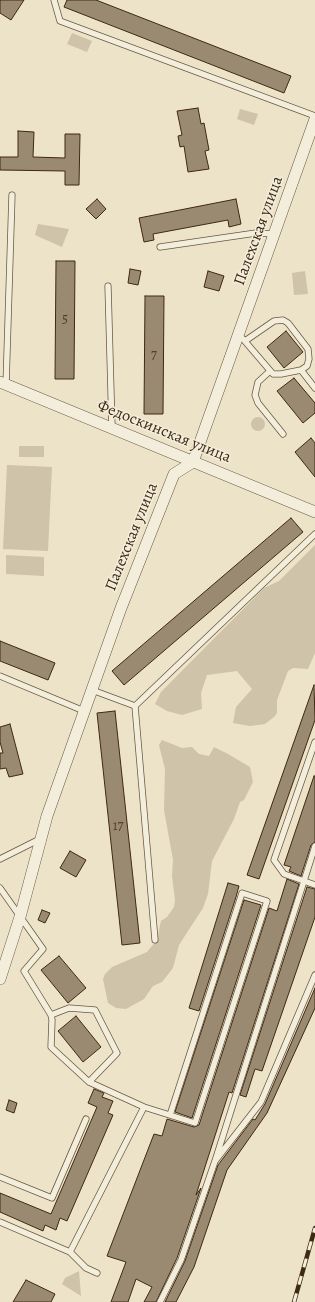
<!DOCTYPE html>
<html>
<head>
<meta charset="utf-8">
<style>
	body { margin:0 }
	canvas { display:block; background:#ede3c8 }
</style>
</head>
<body>
<canvas width="315" height="1302"></canvas>
<script>
const ctx = document.querySelector('canvas').getContext('2d');
ctx.lineJoin = 'round';
function fill(path, color) { ctx.fillStyle = color; ctx.fill(path, 'evenodd'); }
const toPath = rows => new Path2D(rows.map(r => 'M' + r).join(''));
function strokePath(path, color, width, dash) { ctx.strokeStyle = color; ctx.lineWidth = width; ctx.lineCap = dash ? 'butt' : 'round'; ctx.setLineDash(dash || []); ctx.stroke(path); }
function drawText(font, color, halo, rows, align = 'center') {
  ctx.font = font + ' Alegreya,serif'; ctx.lineWidth = 3; ctx.setLineDash([]); ctx.textBaseline = 'middle'; ctx.strokeStyle = halo; ctx.fillStyle = color; for (const [text, x, y, turn = 0] of rows) {
    ctx.save(); ctx.translate(x, y); ctx.rotate((+turn || 0) * Math.PI / 180); ctx.textAlign = isNaN(turn) ? turn : align; if (halo) ctx.strokeText(text, 0, 0); ctx.fillText(text, 0, 0); ctx.restore();
  }
}
const green = toPath([
	[72,33,92,41,87,52,67,44],
	[240,109,258,114,254,125,237,119],
	[38,224,69,229,62,247,35,235],
	[305,271,308,294,294,295,292,273],
	'251 424a7 7 0 1 1 14 0a7 7 0 1 1-14 0Z',
	[19,446,44,446,44,457,19,457],
	[7,465,52,467,48,551,3,549],
	[315,545,315,653,308,669,293,668,288,671,277,700,277,713,274,717,265,724,250,726,233,723,236,707,252,689,237,671,207,675,201,693,202,709,182,715,167,711,155,704,161,692,264,588,279,581],
	[6,555,44,557,44,576,6,574],
	[162,740,182,748,192,747,199,754,209,756,214,747,228,754,250,767,253,782,244,800,240,802,234,819,212,861,208,894,203,908,179,945,173,968,162,982,153,986,144,999,126,1009,116,1008,108,1003,103,979,105,974,112,967,147,952,157,940,161,921,167,917,174,907,175,900,172,876,173,860,164,810,165,769,159,745],
	[79,1271,81,1296,62,1284,65,1278]
]);
const building = toPath([
	[0,0,24,0,11,20,0,13,0,0],
	[67,0,96,0,291,76,284,93,64,7,67,0],
	[198,108,201,124,204,123,209,150,205,151,209,169,188,172,184,146,180,147,178,136,182,135,177,111,198,108],
	[18,131,34,132,33,157,65,158,65,134,80,134,79,185,65,185,65,171,0,170,0,157,18,157,18,131],
	[97,199,106,209,96,219,86,209,97,199],
	[236,199,241,224,229,227,228,220,153,234,154,240,144,242,139,218,236,199],
	[56,261,75,261,74,379,55,379,56,261],
	[130,269,141,271,138,285,128,283,130,269],
	[208,271,224,276,219,291,204,287,208,271],
	[145,296,164,296,163,414,144,414,145,296],
	[286,331,303,352,284,368,267,347,286,331],
	[294,378,315,403,315,413,303,423,277,391,294,378],
	[311,438,315,443,315,477,295,452,311,438],
	[291,518,303,532,124,685,112,671,291,518],
	[0,641,55,663,48,680,0,661,0,641],
	[314,685,315,720,259,879,247,875,314,685],
	[115,711,140,943,122,945,97,713,115,711],
	[10,724,23,774,9,777,6,768,0,769,0,753,3,753,0,742,0,727,10,724],
	[314,776,315,776,315,842,311,845,301,876,289,871,291,867,284,865,314,776],
	[70,851,86,860,76,877,60,868,70,851],
	[287,879,299,884,232,1093,229,1092,196,1195,201,1188,177,1258,156,1302,144,1302,152,1287,136,1279,128,1302,111,1302,126,1262,107,1256,154,1134,162,1136,167,1119,194,1127,199,1125,269,908,277,911,287,879],
	[228,883,239,886,236,897,199,1011,189,1008,228,883],
	[307,887,315,889,315,917,262,1071,255,1069,246,1097,240,1095,307,887],
	[244,900,261,905,192,1118,175,1112,244,900],
	[42,910,50,913,45,923,38,920,42,910],
	[59,956,86,988,68,1003,41,970,59,956],
	[315,988,315,1008,267,1113,227,1170,194,1267,176,1302,165,1302,185,1261,218,1165,253,1119,255,1120,265,1104,315,988],
	[76,1016,101,1047,83,1062,58,1031,76,1016],
	[94,1089,104,1093,102,1097,113,1101,108,1113,113,1115,67,1221,60,1218,56,1230,45,1225,43,1231,0,1212,0,1193,51,1214,97,1107,88,1103,94,1089],
	[9,1100,17,1103,14,1113,6,1110,9,1100],
	[26,1280,55,1294,51,1302,13,1302,26,1280]
]);
const lane = toPath([
	[54,0,60,21,315,116],
	[160,247,256,233,274,234],
	[108,286,112,428],
	[243,339,273,374,281,374,301,370,315,388],
	[245,341,274,321,283,320,288,323,308,349,309,359,307,366,301,370],
	[270,371,258,382,255,395,258,403,283,434],
	[6,385,12,195],
	[0,676,84,711],
	[92,690,135,706,315,534],
	[135,706,155,940],
	[315,846,304,881,315,885],
	[0,859,40,839],
	[0,888,43,949,24,971,51,1015,52,1020,51,1047,89,1082,144,1107,70,1252],
	[51,1015,69,1008,95,1010,117,1053,89,1082],
	[144,1107,160,1112,195,1123,267,901,242,893,170,1115],
	[215,1161,304,881,284,874,274,860,315,742],
	[0,1177,52,1198,86,1119],
	[0,1222,70,1252,86,1268,97,1273],
	[160,1302,181,1260,215,1161,261,1102,315,975]
]);
const street = toPath([
	[0,382,315,512],
	[0,979,20,917,47,816,121,608,174,474,193,462,315,119]
]);
const rail = toPath([
	[294,1302,315,1228]
]);
const numberNames = [
	["5",65,320],
	["7",154,356],
	["17",118,827]
];
const streetNames = [
	["Палехская улица",259,231,-70],
	["Федоскинская улица",164,432,22],
	["Палехская улица",132,537,-68]
];
fill(green, '#cfc3a9');
fill(building, '#998a71');
strokePath(building, '#3e2913', 1);
strokePath(lane, '#6a5840', 7);
strokePath(street, '#6a5840', 12);
strokePath(lane, '#f3eddb', 5.5);
strokePath(street, '#f3eddb', 11);
strokePath(rail, '#3e2913', 4.5);
strokePath(rail, '#f3eddb', 3, [9]);
drawText('14px', '#55412a', null, numberNames);
drawText('16px', '#3e2913', '#f3eddb', streetNames);
</script>
</body>
</html>
